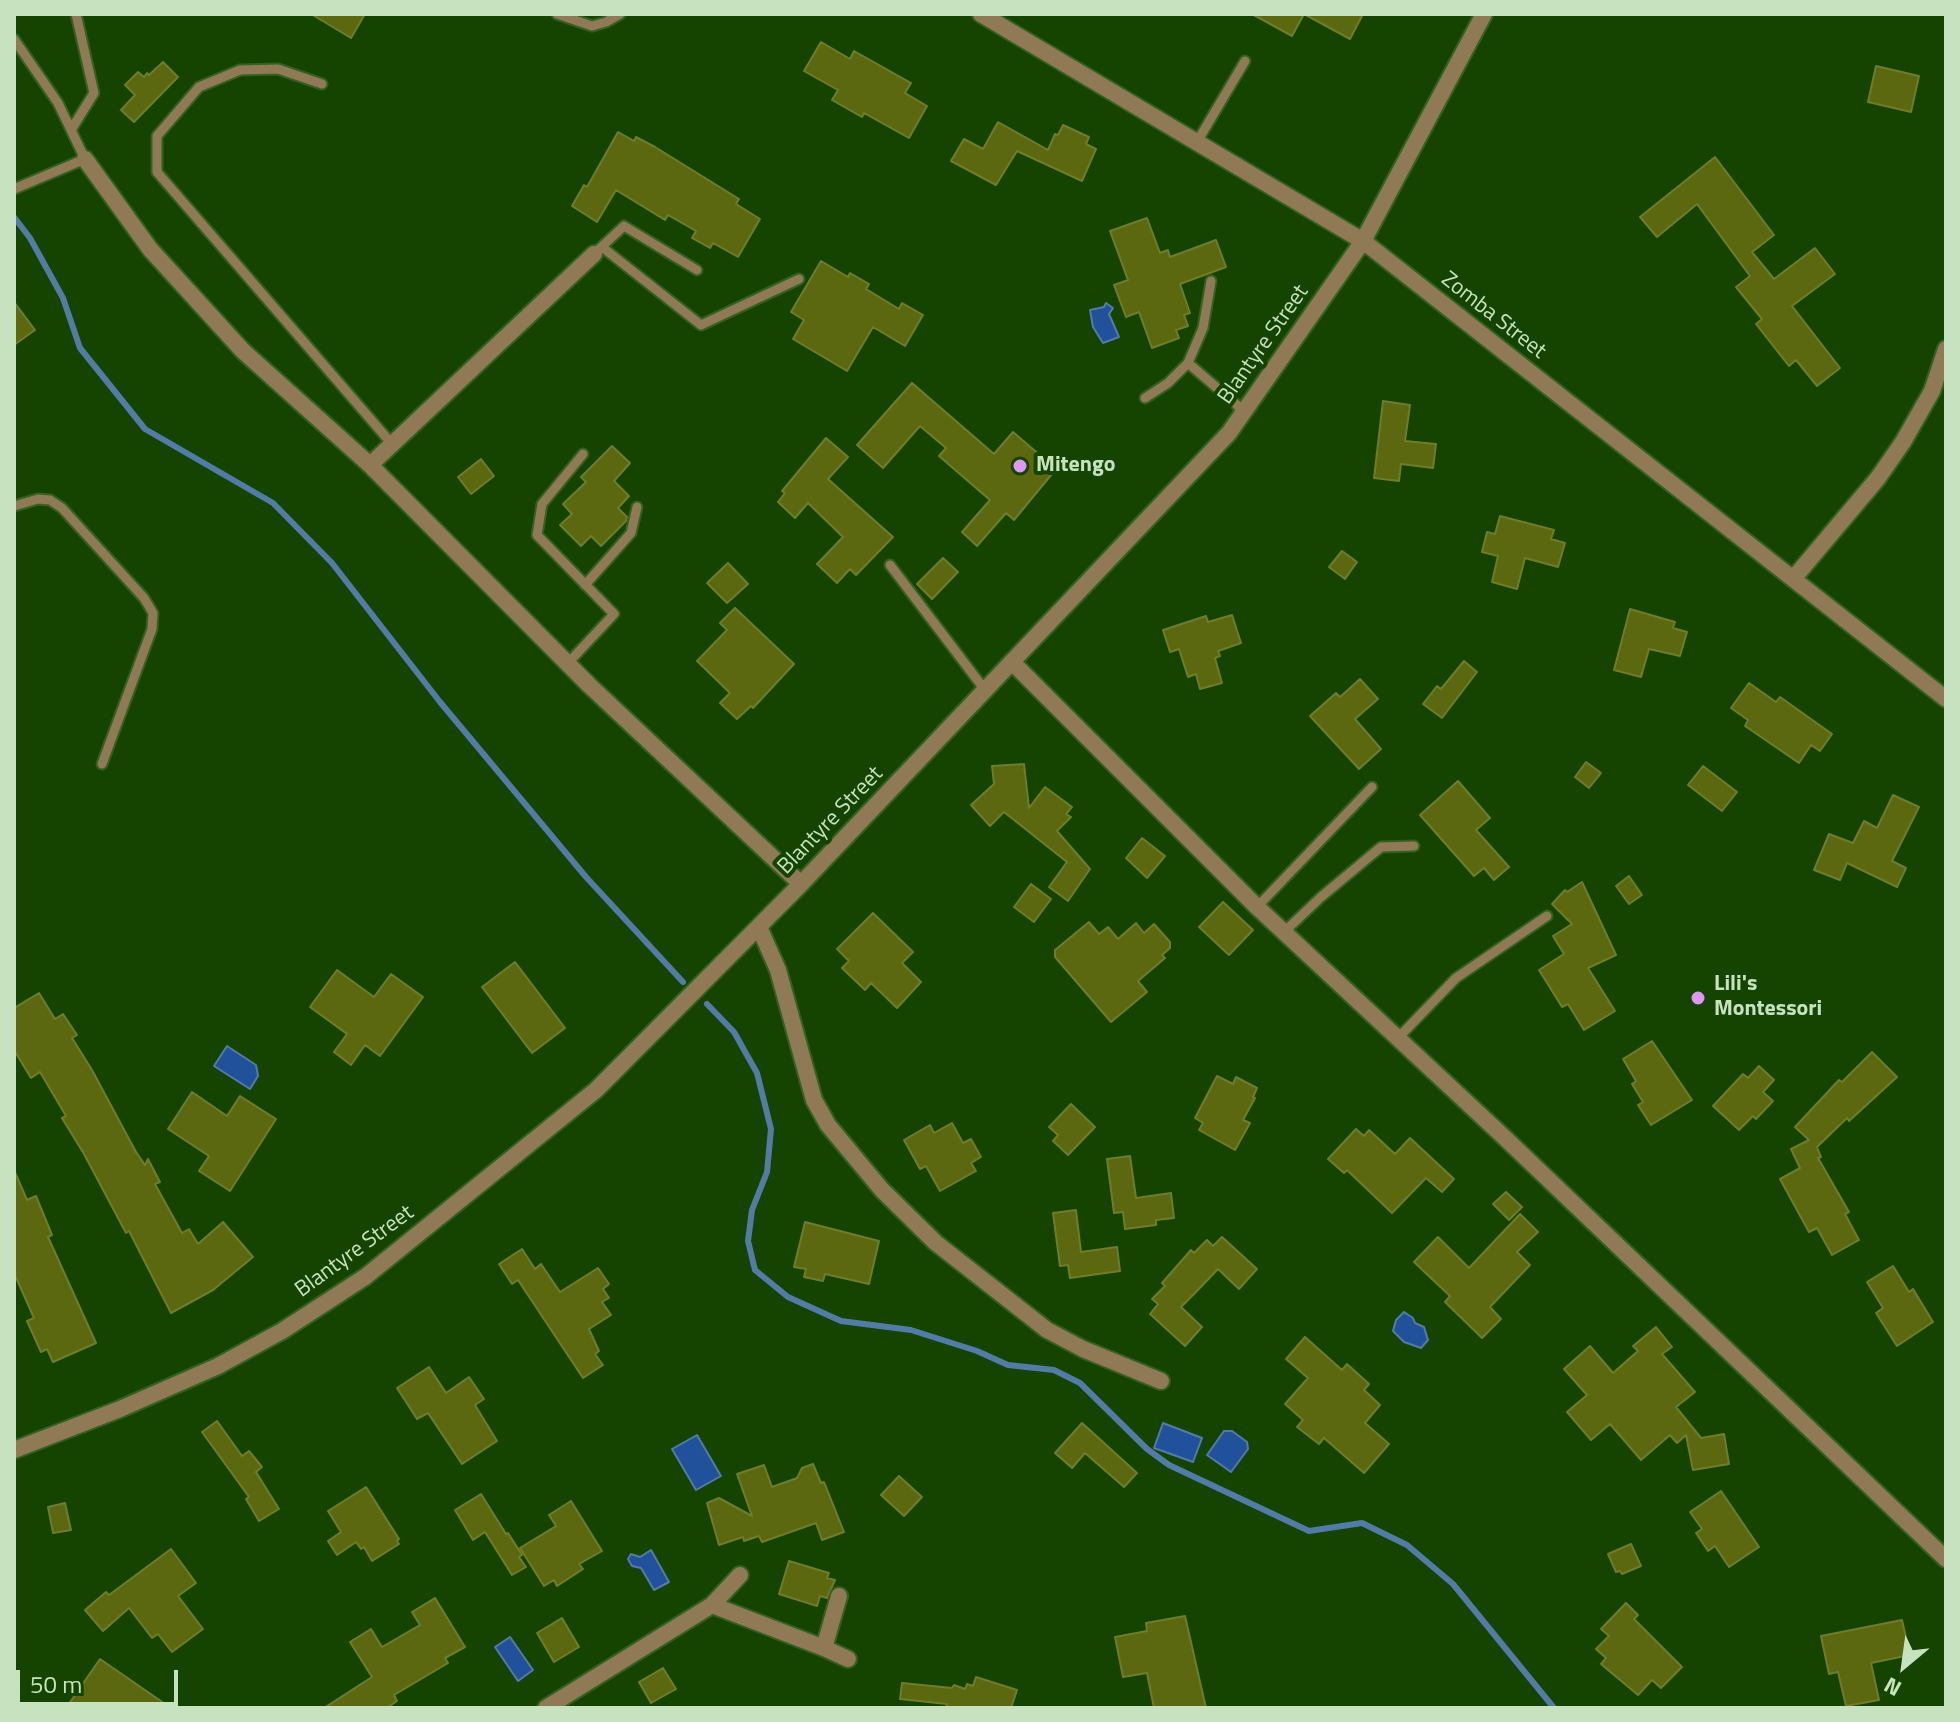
<!DOCTYPE html>
<html>
<head>
<meta charset="utf-8">
<style>
	body { margin:0 }
	#map { position:relative; width:1960px; height:1722px; overflow:hidden; background:#144400; font-family:"Titillium Web",sans-serif }
	canvas { display:block }
	.frame { position:absolute; inset:0; border:16px solid #c7e2bf; pointer-events:none }
	.north { position:absolute; left:1864px; top:1626px; width:80px; height:80px; -webkit-text-stroke:6px #144400; paint-order:stroke; rotate:209deg; font-size:22px; font-weight:700; line-height:32px; text-align:center; color:#c7e2bf }
	.north::after { content:''; display:block; margin:auto; width:28px; height:36px; background:#c7e2bf; clip-path:polygon(50% 0,100% 100%,50% 72%,0 100%) }
	.scale { position:absolute; left:16px; top:1670px; width:162px; height:36px; box-sizing:border-box; border:4px solid #c7e2bf; border-top:0; padding-left:10px; font-size:24px; line-height:28px; white-space:nowrap; color:#c7e2bf; -webkit-text-stroke:6px #144400; paint-order:stroke }
</style>
</head>
<body>
<div id="map">
<canvas width="1960" height="1722"></canvas>
<div class="frame"></div>
<div class="north">N</div>
<div class="scale">50 m</div>
</div>
<script>
const ctx = document.querySelector('canvas').getContext('2d');
ctx.lineJoin = 'round';
function fill(path, color) { ctx.fillStyle = color; ctx.fill(path, 'evenodd'); }
const toPath = rows => new Path2D(rows.map(r => 'M' + r).join(''));
function strokePath(path, color, width, dash) { ctx.strokeStyle = color; ctx.lineWidth = width; ctx.lineCap = dash ? 'butt' : 'round'; ctx.setLineDash(dash || []); ctx.stroke(path); }
function drawText(font, color, halo, rows, align = 'center') {
  ctx.font = font + ' "Titillium Web",sans-serif'; ctx.lineWidth = 8; ctx.setLineDash([]); ctx.textBaseline = 'middle'; ctx.strokeStyle = halo; ctx.fillStyle = color; for (const [text, x, y, turn = 0] of rows) {
    ctx.save(); ctx.translate(x, y); ctx.rotate((+turn || 0) * Math.PI / 180); ctx.textAlign = isNaN(turn) ? turn : align; if (halo) ctx.strokeText(text, 0, 0); ctx.fillText(text, 0, 0); ctx.restore();
  }
}
const water = toPath([
	[1106,303,1113,308,1109,314,1119,337,1103,343,1093,327,1090,310,1104,307,1106,303],
	[227,1046,256,1065,258,1076,250,1089,214,1066,227,1046],
	[1404,1312,1413,1318,1415,1323,1424,1327,1428,1340,1421,1348,1404,1342,1393,1331,1396,1320,1404,1312],
	[1163,1423,1202,1438,1193,1462,1154,1448,1163,1423],
	[1224,1431,1232,1431,1247,1442,1248,1449,1231,1472,1207,1455,1224,1431],
	[697,1435,721,1476,696,1490,672,1449,697,1435],
	[651,1550,669,1582,654,1590,641,1568,632,1566,628,1559,631,1554,640,1557,651,1550],
	[510,1637,533,1670,518,1681,495,1647,510,1637]
]);
const stream = toPath([
	[14,217,30,238,63,298,80,348,145,429,273,503,332,563,440,702,586,877,683,982],
	[707,1004,734,1032,757,1073,771,1129,767,1172,752,1210,748,1241,755,1270,788,1297,841,1321,911,1330,977,1351,1008,1365,1054,1370,1080,1383,1147,1449,1169,1465,1309,1531,1362,1523,1407,1545,1453,1584,1554,1708]
]);
const building = toPath([
	[311,14,365,14,351,38,311,14],
	[1252,14,1363,14,1350,39,1304,14,1292,36,1252,14],
	[821,42,850,59,854,51,911,83,905,93,927,106,909,138,864,113,862,117,832,100,838,90,804,71,821,42],
	[163,62,178,77,134,122,121,110,135,95,125,85,138,72,144,77,147,73,149,75,163,62],
	[1876,66,1919,76,1911,112,1868,102,1876,66],
	[998,122,1048,150,1055,134,1058,135,1063,125,1089,137,1086,144,1096,149,1082,181,1017,151,996,185,951,161,964,139,983,149,998,122],
	[618,132,634,141,636,137,655,147,739,199,736,204,760,219,738,257,713,243,710,248,692,238,696,231,668,215,665,220,616,190,597,222,572,206,584,185,587,187,618,132],
	[1715,157,1774,235,1752,252,1774,279,1815,248,1835,274,1792,306,1840,368,1817,386,1796,360,1789,366,1756,324,1762,319,1736,287,1750,276,1697,204,1657,237,1640,217,1715,157],
	[1147,218,1160,253,1168,250,1170,257,1216,240,1226,267,1180,284,1190,313,1184,315,1188,326,1176,330,1179,338,1152,348,1139,312,1126,317,1114,285,1128,280,1110,231,1147,218],
	[821,261,848,277,850,273,869,284,866,289,899,309,902,303,923,315,905,346,873,327,847,371,793,339,804,320,791,312,821,261],
	[14,302,35,330,14,345,14,302],
	[912,383,994,454,1013,432,1056,469,1014,520,1006,513,977,546,962,532,990,500,939,456,946,448,920,426,883,468,857,445,912,383],
	[1383,401,1410,405,1405,441,1436,444,1433,468,1401,464,1399,481,1374,478,1383,401],
	[826,438,848,457,828,479,893,537,856,575,850,569,837,583,817,564,843,537,808,503,795,518,778,502,785,493,782,491,826,438],
	[612,446,630,463,614,481,629,496,618,508,627,517,626,521,601,546,591,536,581,546,560,525,572,514,563,504,586,482,581,477,612,446],
	[481,459,494,476,471,494,458,477,481,459],
	[1500,516,1554,530,1551,539,1565,543,1558,567,1525,558,1517,589,1492,582,1498,556,1482,552,1487,532,1495,534,1500,516],
	[1342,551,1357,562,1345,579,1329,567,1342,551],
	[943,558,958,572,932,599,917,584,943,558],
	[728,563,748,584,727,603,707,583,728,563],
	[735,608,794,664,753,708,751,706,737,719,720,703,730,693,697,661,727,630,720,623,735,608],
	[1630,609,1675,622,1673,628,1687,632,1680,656,1649,649,1641,677,1614,670,1630,609],
	[1232,615,1241,643,1218,651,1220,656,1215,658,1222,683,1200,689,1196,674,1188,677,1179,649,1170,652,1163,630,1206,616,1208,622,1232,615],
	[1464,661,1477,672,1442,718,1423,704,1437,686,1441,689,1464,661],
	[1360,679,1378,699,1355,719,1381,749,1359,769,1310,716,1336,693,1340,697,1360,679],
	[1749,683,1776,702,1780,697,1832,734,1820,751,1811,745,1799,763,1745,726,1748,720,1731,708,1749,683],
	[1586,762,1601,773,1589,788,1575,777,1586,762],
	[1024,764,1029,808,1045,787,1072,807,1066,814,1071,817,1057,831,1090,869,1068,901,1049,887,1067,862,1004,812,990,826,971,805,994,784,992,766,1024,764],
	[1703,766,1737,792,1722,811,1688,785,1703,766],
	[1458,781,1490,818,1476,830,1509,867,1494,880,1484,868,1474,876,1420,815,1458,781],
	[1893,795,1919,807,1892,861,1906,868,1897,887,1847,863,1840,880,1814,870,1829,834,1853,843,1864,821,1877,828,1893,795],
	[1142,838,1165,856,1147,878,1126,858,1142,838],
	[1629,876,1642,895,1629,904,1616,886,1629,876],
	[1582,882,1616,955,1588,968,1615,1011,1584,1030,1568,1004,1562,1007,1539,970,1564,954,1553,936,1572,924,1552,904,1565,890,1567,892,1582,882],
	[1031,884,1051,899,1034,922,1014,907,1031,884],
	[1223,902,1253,930,1229,955,1199,927,1223,902],
	[873,913,913,952,902,963,921,982,897,1008,871,983,865,990,842,968,849,961,837,949,873,913],
	[1089,922,1099,934,1108,927,1118,939,1136,923,1144,933,1154,924,1170,942,1170,948,1162,955,1165,958,1138,981,1147,992,1111,1022,1055,957,1055,950,1089,922],
	[515,962,565,1028,532,1053,482,987,515,962],
	[337,970,374,997,391,974,423,997,380,1056,365,1045,351,1065,334,1052,347,1034,310,1007,337,970],
	[39,993,55,1019,63,1014,77,1035,72,1038,92,1070,136,1152,145,1165,148,1159,160,1182,155,1184,182,1233,189,1229,198,1244,223,1222,253,1257,213,1290,171,1313,129,1231,126,1233,84,1154,62,1118,66,1116,40,1072,31,1078,14,1050,14,1008,39,993],
	[1652,1041,1692,1100,1651,1125,1638,1105,1643,1102,1632,1084,1636,1081,1623,1059,1652,1041],
	[1872,1052,1897,1077,1849,1121,1847,1118,1817,1147,1821,1157,1818,1158,1849,1212,1845,1214,1859,1240,1832,1255,1817,1228,1809,1232,1780,1179,1800,1168,1791,1149,1809,1140,1795,1127,1839,1080,1842,1082,1872,1052],
	[1759,1066,1774,1080,1763,1092,1773,1101,1756,1119,1753,1116,1739,1130,1713,1106,1743,1074,1748,1078,1759,1066],
	[1217,1076,1233,1084,1236,1077,1257,1088,1253,1097,1255,1098,1243,1120,1250,1123,1235,1150,1199,1130,1203,1123,1195,1118,1217,1076],
	[192,1092,227,1116,240,1096,276,1119,230,1191,199,1171,209,1156,168,1129,192,1092],
	[1071,1104,1095,1127,1068,1155,1053,1141,1058,1135,1049,1127,1071,1104],
	[952,1123,963,1143,971,1139,981,1157,971,1163,976,1171,940,1191,926,1166,920,1169,904,1140,930,1125,934,1133,952,1123],
	[1356,1129,1364,1136,1369,1130,1395,1154,1410,1138,1454,1179,1442,1192,1426,1178,1392,1213,1347,1170,1344,1173,1328,1159,1356,1129],
	[1130,1156,1136,1198,1171,1193,1174,1218,1156,1220,1156,1225,1125,1229,1123,1212,1114,1213,1107,1159,1130,1156],
	[14,1170,27,1200,36,1196,52,1235,48,1237,96,1343,53,1362,47,1349,41,1352,27,1321,34,1318,14,1273,14,1170],
	[1506,1192,1522,1207,1509,1220,1493,1204,1506,1192],
	[1076,1210,1081,1252,1117,1247,1120,1271,1070,1278,1068,1265,1060,1266,1053,1213,1076,1210],
	[1520,1214,1538,1232,1517,1252,1530,1265,1490,1307,1501,1319,1482,1338,1445,1302,1450,1296,1414,1262,1438,1237,1469,1268,1520,1214],
	[805,1222,879,1241,869,1284,825,1274,823,1281,804,1277,806,1269,794,1267,805,1222],
	[1222,1237,1257,1269,1239,1289,1218,1269,1195,1293,1181,1307,1202,1327,1185,1346,1150,1314,1158,1304,1152,1299,1165,1286,1162,1283,1191,1250,1194,1253,1207,1240,1213,1246,1222,1237],
	[522,1249,535,1269,541,1264,560,1292,598,1268,609,1284,603,1289,609,1298,602,1302,611,1315,589,1329,599,1351,595,1354,603,1365,583,1378,518,1280,512,1284,499,1264,522,1249],
	[1893,1266,1909,1292,1913,1289,1933,1322,1897,1346,1876,1313,1883,1308,1867,1282,1893,1266],
	[1656,1327,1672,1347,1662,1354,1695,1392,1676,1407,1701,1438,1724,1434,1729,1464,1693,1470,1686,1435,1677,1443,1670,1435,1641,1460,1610,1424,1591,1440,1567,1412,1587,1395,1564,1369,1590,1346,1613,1373,1638,1351,1633,1346,1656,1327],
	[1305,1337,1342,1370,1347,1364,1369,1384,1364,1390,1380,1405,1365,1423,1389,1444,1364,1473,1324,1438,1319,1444,1297,1427,1303,1420,1285,1404,1308,1378,1286,1359,1305,1337],
	[429,1367,446,1393,469,1377,484,1399,475,1405,497,1441,462,1464,428,1413,417,1419,397,1388,429,1367],
	[217,1421,242,1456,249,1451,262,1467,256,1472,279,1509,259,1521,246,1499,249,1497,202,1432,217,1421],
	[1082,1423,1137,1473,1124,1487,1085,1453,1072,1468,1055,1453,1082,1423],
	[813,1464,821,1483,824,1482,844,1532,822,1540,816,1523,762,1542,759,1536,744,1541,743,1537,719,1545,707,1503,719,1498,752,1516,737,1474,764,1465,772,1487,797,1478,802,1468,813,1464],
	[899,1476,922,1497,904,1516,881,1495,899,1476],
	[366,1487,399,1539,397,1541,399,1544,372,1561,364,1547,361,1549,356,1542,337,1555,328,1541,341,1532,328,1511,366,1487],
	[1721,1491,1759,1547,1729,1567,1715,1546,1708,1551,1696,1533,1702,1529,1690,1512,1721,1491],
	[481,1494,506,1534,508,1533,522,1555,519,1557,526,1567,512,1575,485,1532,473,1540,455,1510,481,1494],
	[571,1501,602,1551,579,1564,583,1569,557,1586,554,1580,544,1586,520,1548,556,1526,549,1515,571,1501],
	[65,1503,71,1530,53,1533,48,1507,65,1503],
	[1631,1544,1641,1566,1622,1574,1620,1571,1616,1572,1608,1554,1631,1544],
	[171,1549,196,1583,178,1596,203,1629,172,1652,158,1634,152,1638,129,1608,103,1631,85,1610,106,1592,109,1595,171,1549],
	[789,1561,829,1573,827,1578,835,1580,827,1598,820,1596,817,1606,779,1594,789,1561],
	[435,1598,465,1647,445,1658,448,1663,394,1695,397,1701,387,1708,324,1708,372,1677,350,1642,371,1629,382,1647,420,1625,412,1612,435,1598],
	[1626,1603,1638,1615,1634,1619,1682,1667,1661,1688,1652,1680,1638,1695,1601,1664,1606,1658,1596,1649,1609,1636,1601,1629,1626,1603],
	[1185,1616,1206,1708,1154,1708,1147,1673,1123,1677,1115,1637,1147,1631,1146,1623,1185,1616],
	[562,1618,579,1647,554,1662,537,1633,562,1618],
	[1902,1620,1910,1655,1871,1663,1879,1700,1846,1706,1838,1672,1829,1674,1821,1636,1902,1620],
	[100,1659,171,1708,66,1708,100,1659],
	[663,1668,676,1689,651,1703,639,1682,663,1668],
	[976,1677,1017,1690,1011,1708,946,1708,947,1704,900,1699,902,1683,952,1688,954,1685,965,1689,967,1684,973,1686,976,1677]
]);
const lane = toPath([
	[557,14,592,26,606,22,620,14],
	[14,39,58,103,85,159,14,189],
	[322,84,278,69,240,70,199,87,157,136,157,172,392,444],
	[71,130,94,93,76,14],
	[1197,142,1245,61],
	[602,247,701,325,799,279],
	[597,251,624,226,697,270],
	[1211,281,1203,328,1188,363,1245,412],
	[1145,398,1168,383,1188,363],
	[14,506,38,499,50,500,62,508,144,598,153,613,152,629,102,764],
	[890,565,985,690],
	[585,585,631,533,637,507],
	[568,663,614,614,537,535,542,504,583,454],
	[1257,907,1372,787],
	[1284,932,1321,897,1381,847,1414,846],
	[1398,1038,1456,978,1547,916]
]);
const street = toPath([
	[981,14,1363,241,1946,699],
	[85,159,150,249,243,351,370,465,589,685,801,884],
	[370,465,594,254],
	[1793,579,1878,478,1903,442,1932,391,1946,349],
	[1012,662,1257,907,1505,1138,1946,1559],
	[759,927,778,970,814,1100,828,1125,882,1190,936,1243,1047,1330,1083,1349,1161,1381],
	[14,1450,120,1409,218,1366,282,1331,365,1277,596,1090,801,884,1229,433,1363,241,1484,14],
	[712,1605,824,1648,839,1596],
	[824,1648,848,1659],
	[546,1708,712,1605,740,1575]
]);
const markers = [
	[1020,466,8,"#de98f2"],
	[1698,998,8,"#de98f2"]
];
const streetNames = [
	["Zomba Street",1493,316,38],
	["Blantyre Street",1264,345,-55],
	["Blantyre Street",831,821,-46],
	["Blantyre Street",355,1252,-36]
];
const poiNames = [
	["Mitengo",1036,466],
	["Lili's",1714,985],
	["Montessori",1714,1010]
];
fill(water, '#20519a');
strokePath(water, '#527ca5', 2);
strokePath(stream, '#527ca5', 6);
fill(building, '#5b680f');
strokePath(building, '#6f7d2a', 2);
strokePath(lane, '#346022', 13);
strokePath(street, '#346022', 20);
strokePath(lane, '#907955', 9);
strokePath(street, '#907955', 16);
for (const [x, y, r, color] of markers) { const dot = new Path2D(); dot.arc(x, y, r, 0, 2 * Math.PI); ctx.fillStyle = color; ctx.fill(dot); strokePath(dot, '#144400', 3); }
drawText('22px', '#c7e2bf', '#144400', streetNames);
drawText('bold 22px', '#c7e2bf', '#144400', poiNames, 'left');
</script>
</body>
</html>
